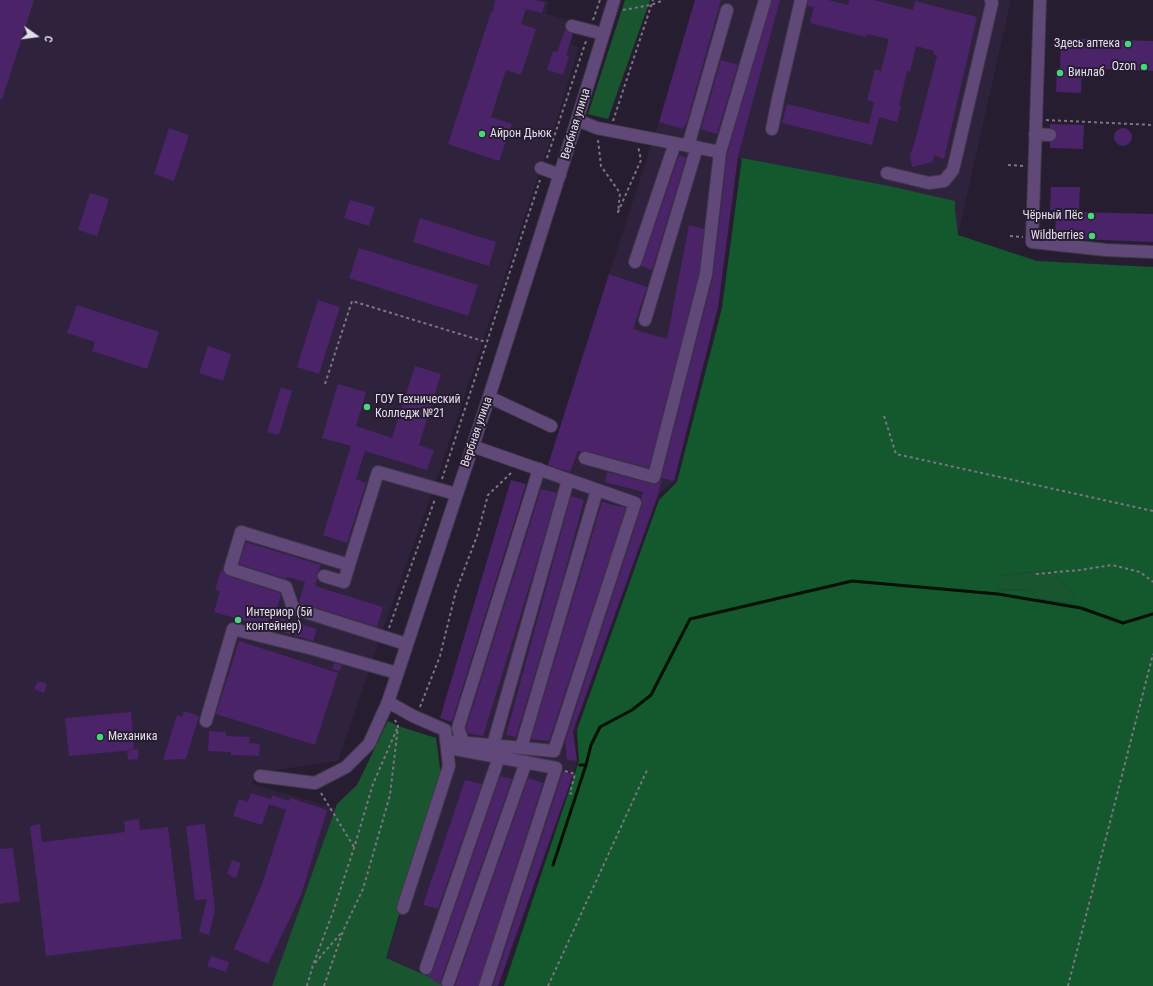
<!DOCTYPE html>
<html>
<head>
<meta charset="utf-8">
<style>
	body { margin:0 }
	#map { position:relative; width:1153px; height:986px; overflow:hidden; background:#271d31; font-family:"Roboto Condensed",sans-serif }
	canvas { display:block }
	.north { position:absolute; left:16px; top:16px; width:40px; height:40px; -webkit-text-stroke:3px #271d31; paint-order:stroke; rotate:104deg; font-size:11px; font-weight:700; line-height:16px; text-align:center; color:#e4ddeb }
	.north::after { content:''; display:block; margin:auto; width:14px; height:18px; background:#e4ddeb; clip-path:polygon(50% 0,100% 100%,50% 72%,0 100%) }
</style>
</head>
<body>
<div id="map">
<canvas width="1153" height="986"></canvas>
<div class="north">С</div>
</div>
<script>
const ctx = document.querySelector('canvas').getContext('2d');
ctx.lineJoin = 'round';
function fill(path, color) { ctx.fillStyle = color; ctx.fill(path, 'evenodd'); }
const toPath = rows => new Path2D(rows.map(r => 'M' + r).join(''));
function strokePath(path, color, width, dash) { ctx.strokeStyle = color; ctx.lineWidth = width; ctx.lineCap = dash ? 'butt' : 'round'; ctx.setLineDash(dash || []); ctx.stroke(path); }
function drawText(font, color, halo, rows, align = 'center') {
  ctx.font = font + ' "Roboto Condensed",sans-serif'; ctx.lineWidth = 4; ctx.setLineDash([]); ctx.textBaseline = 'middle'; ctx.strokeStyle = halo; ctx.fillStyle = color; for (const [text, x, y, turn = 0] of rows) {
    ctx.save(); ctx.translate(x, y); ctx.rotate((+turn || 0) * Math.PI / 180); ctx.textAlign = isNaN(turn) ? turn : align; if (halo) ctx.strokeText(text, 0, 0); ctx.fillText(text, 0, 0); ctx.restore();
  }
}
const built = toPath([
	[0,0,542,0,549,1,546,14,574,21,570,31,573,33,570,44,579,47,551,138,434,487,381,635,338,761,255,773,252,784,336,808,272,986,0,986],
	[695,0,1011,0,958,235,755,186,738,157,718,307,674,481,658,495,655,500,573,731,577,761,573,775,498,986,443,986,386,958,462,732,609,274,659,122]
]);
const green = toPath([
	[625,0,650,0,608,119,588,114],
	[1051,570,1075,594,1068,603,1040,599,1027,589,999,590,996,576],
	[388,721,398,726,436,738,441,776,386,958,427,976,443,986,272,986,337,804,357,785]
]);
const forest = toPath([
	[742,158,889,186,955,201,955,210,958,235,1037,261,1153,267,1153,986,504,986,579,761,577,730,659,500,677,482,722,308],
	[1051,570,1075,594,1068,603,1040,599,1027,589,999,590,997,576]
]);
const stream = toPath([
	[580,765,586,765,591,745,600,727,632,710,651,695,690,619,852,581,998,594,1081,608,1123,623,1153,614],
	[553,865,586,765]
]);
const building = toPath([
	[0,0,34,0,2,100,0,99],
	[495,0,534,0,545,2,542,13,526,9,521,24,536,29,521,75,506,70,491,117,512,124,499,161,448,144,491,12,493,13],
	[695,0,721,0,686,125,685,125,683,129,659,122],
	[772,0,780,0,738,156,718,307,674,481,662,478,658,495,573,731,577,761,567,760,565,742,642,505,641,498,643,492,605,482,607,472,652,484,659,483,661,479,713,276,727,154],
	[808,0,828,0,848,5,849,0,874,0,913,10,915,1,977,17,944,159,934,155,933,162,912,167,910,154,914,145,937,56,933,54,934,51,916,46,910,72,907,71,899,106,901,107,897,122,879,117,872,145,782,123,787,104,869,124,874,102,867,100,875,69,881,71,889,39,867,34,866,37,810,23,814,7,807,6],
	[565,30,573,34,566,55,569,56,563,75,547,70,553,51,557,52],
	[1061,38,1153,41,1153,71,1082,68,1081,93,1056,92,1057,68,1060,68],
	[721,60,738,65,717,134,701,129],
	[1050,124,1084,125,1083,149,1050,148,1050,142,1056,139,1057,135,1054,129,1050,128],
	'1114 137a9 9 0 1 1 18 0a9 9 0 1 1-18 0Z',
	[169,128,189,135,174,181,154,174],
	[679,155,686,158,652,270,641,266],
	[1051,187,1080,187,1079,212,1153,214,1153,242,1078,239,1055,237,1056,210,1050,210],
	[90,193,109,199,97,236,78,230],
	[350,200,375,207,369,226,344,218],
	[420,218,496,242,489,266,413,242],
	[689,225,704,229,699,273,649,468,587,451,581,452,578,451,570,472,548,465,609,274,647,287,633,329,667,339],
	[359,248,478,285,468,316,349,278],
	[318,300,340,307,319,374,297,367],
	[77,305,159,332,147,369,92,351,95,342,67,333],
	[208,346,231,354,223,381,199,373],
	[415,366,441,374,419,445,434,450,427,470,365,451,356,479,366,483,347,543,323,535,351,446,322,438,338,384,366,392,356,426,392,438],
	[281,387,292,391,279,435,267,432],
	[511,480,526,484,452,722,440,718],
	[541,489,557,493,536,565,483,736,468,733,466,728],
	[571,496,584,500,560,590,516,737,506,735],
	[602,502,626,508,549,741,531,739],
	[246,542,321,565,317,574,317,579,315,586,383,607,377,627,299,602,305,582,287,577,286,579,239,564],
	[221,570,228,576,280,593,281,596,274,616,317,629,313,641,214,612,220,591,215,590],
	[239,641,338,673,315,745,216,714],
	[334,663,342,665,340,671,332,669],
	[38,681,47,684,44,693,34,689],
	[184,711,199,716,186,759,163,760,177,715,182,717],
	[131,712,134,750,69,756,65,718],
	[209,731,226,732,226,736,250,737,249,743,260,744,259,756,231,755,231,752,208,751],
	[138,749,138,759,128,760,127,750],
	[563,771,573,775,498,986,493,986],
	[500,776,512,779,441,980,441,985,427,976,433,970],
	[528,778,543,783,478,986,455,986],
	[465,780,482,784,438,909,423,905],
	[251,793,271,799,272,795,289,801,290,798,327,810,301,895,268,964,234,949,262,884,286,810,269,804,262,825,233,816,239,799,248,802],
	[139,819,140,830,168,827,182,939,46,956,30,826,40,824,42,842,125,832,124,821],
	[205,824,215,910,209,935,199,932,207,899,195,900,186,826],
	[13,848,20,901,0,904,0,849],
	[232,860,241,863,236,878,227,874],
	[211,956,229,962,226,972,207,966]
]);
const path = toPath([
	[623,10,651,5,664,0],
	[593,20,600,0],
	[1046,120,1153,125],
	[613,121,653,0],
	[598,140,601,166,620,193,618,212,641,160,638,146],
	[547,158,586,41],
	[1008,165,1025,166],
	[1010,236,1023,237],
	[325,384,352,301,486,342],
	[884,416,896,454,1153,511],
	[442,479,540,180],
	[1036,574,1080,570,1112,565,1140,572,1153,582],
	[389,628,435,499],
	[420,707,440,656,456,591,477,536,488,495,511,473],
	[565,771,575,774,570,793,572,794],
	[321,793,354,847],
	[315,963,342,932],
	[307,986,313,965,333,912,354,848,373,784,397,729],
	[324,986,343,931,363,889,390,795,398,726,395,720],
	[548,986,648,768],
	[1068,986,1153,654]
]);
const minor = toPath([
	[1040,0,1032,242,1106,250,1153,252],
	[572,26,603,34],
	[577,120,597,128,720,152,706,274,654,477,585,458],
	[772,129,778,99,801,0],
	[1035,134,1050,135],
	[688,146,727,10],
	[720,152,765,0],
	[541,168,560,175],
	[887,173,929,183,944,181,953,170,992,3,991,0],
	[635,262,675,143],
	[645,320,697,147],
	[489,397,551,426],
	[324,576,344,582,349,565],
	[406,644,293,608,286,587,230,569,241,532,349,565,378,472,456,494],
	[388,702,413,716,445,730,449,766,403,908],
	[206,721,233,629,313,649,397,673],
	[446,741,554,751,635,503,472,446],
	[463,742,458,728,539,469],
	[493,745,568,480],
	[450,748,556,768,485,986],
	[521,748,597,490],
	[260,776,315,783,346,767,369,744,388,702,489,397,577,120,614,0],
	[426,968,499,757],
	[448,983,526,762]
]);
const markers = [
	[1128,44,4,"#45d77a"],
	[1144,67,4,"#45d77a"],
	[1060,73,4,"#45d77a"],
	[482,134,4,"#45d77a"],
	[1091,216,4,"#45d77a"],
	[1092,236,4,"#45d77a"],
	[367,407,4,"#45d77a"],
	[238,620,4,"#45d77a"],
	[100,737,4,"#45d77a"]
];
const poiNames = [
	["Здесь аптека",1120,44,"right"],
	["Ozon",1136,67,"right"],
	["Винлаб",1068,73],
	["Айрон Дьюк",490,134],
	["Чёрный Пёс",1083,216,"right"],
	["Wildberries",1084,236,"right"],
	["ГОУ Технический",375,400],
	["Колледж №21",375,414],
	["Интериор (5й",246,613],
	["контейнер)",246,627],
	["Механика",108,737]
];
const streetNames = [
	["Вербная улица",576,124,-73],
	["Вербная улица",477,432,-71]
];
fill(built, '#2f223d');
fill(green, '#19552e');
fill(forest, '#14582e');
strokePath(stream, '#001103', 3);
fill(building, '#4a2369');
strokePath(minor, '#41384b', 14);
strokePath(path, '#7d7586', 2, [3, 3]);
strokePath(minor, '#604978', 12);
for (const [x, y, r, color] of markers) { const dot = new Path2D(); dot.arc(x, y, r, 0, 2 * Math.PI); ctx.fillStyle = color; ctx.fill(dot); strokePath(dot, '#271d31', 1.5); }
drawText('12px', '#e4ddeb', '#271d31', poiNames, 'left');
drawText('12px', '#e4ddeb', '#271d31', streetNames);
</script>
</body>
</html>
